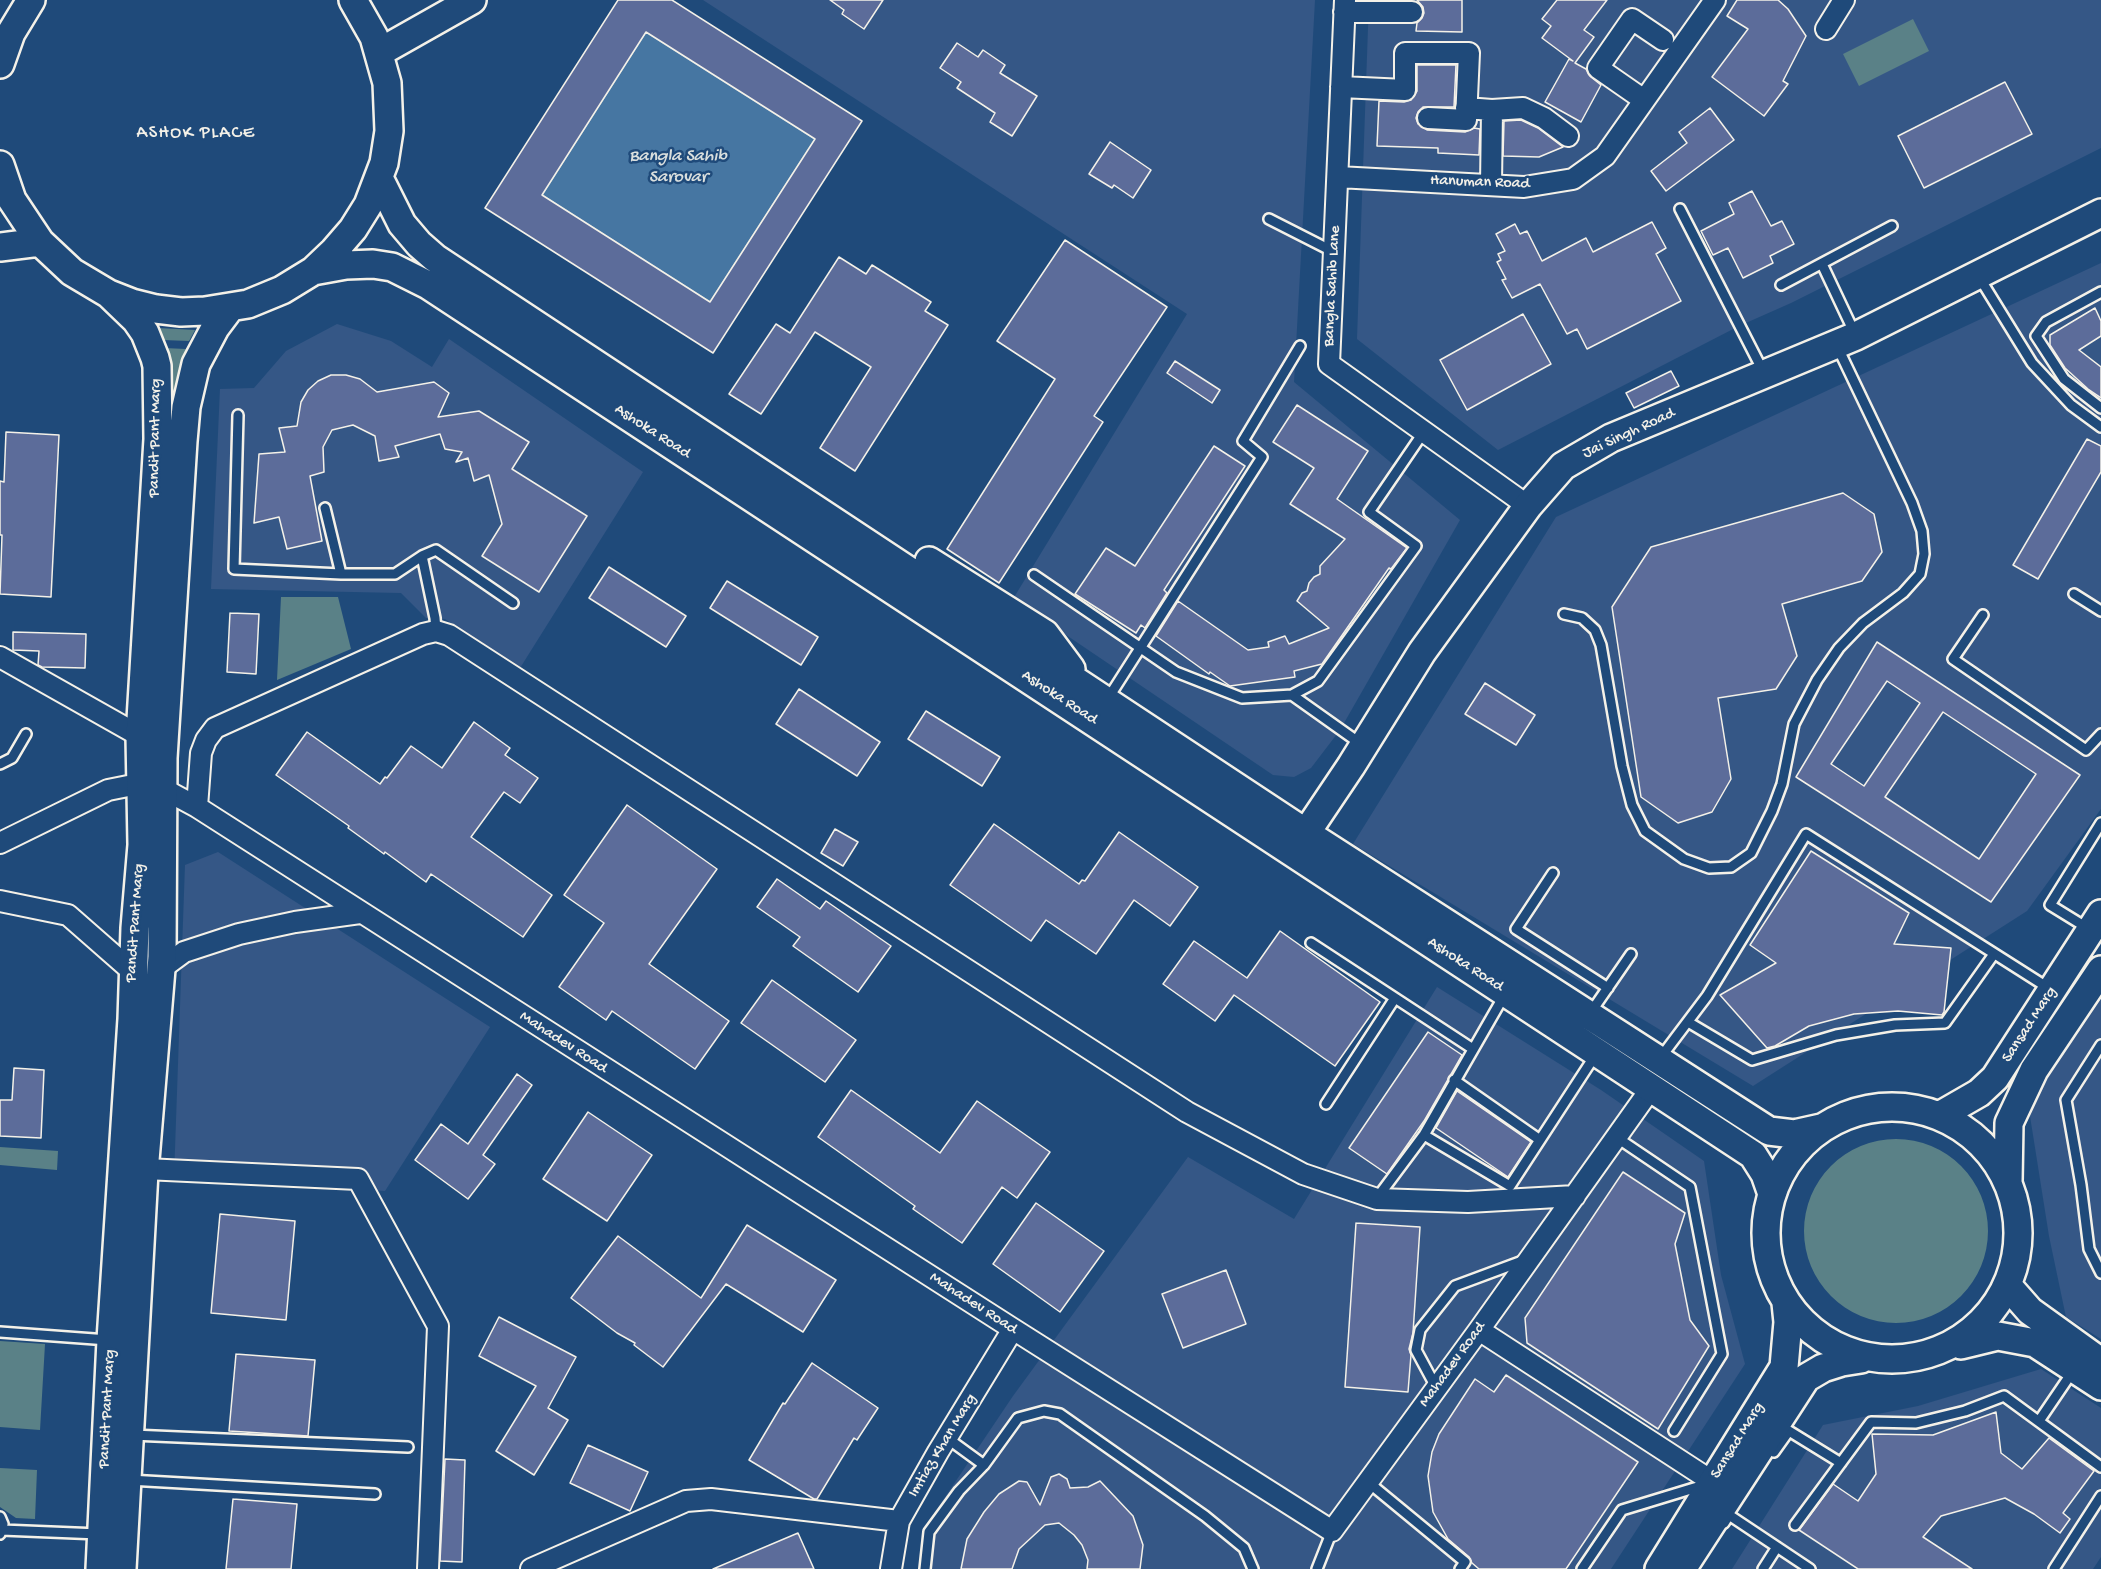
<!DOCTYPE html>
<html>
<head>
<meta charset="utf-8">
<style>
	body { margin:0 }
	canvas { display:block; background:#1f4a7a }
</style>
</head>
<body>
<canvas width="2101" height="1569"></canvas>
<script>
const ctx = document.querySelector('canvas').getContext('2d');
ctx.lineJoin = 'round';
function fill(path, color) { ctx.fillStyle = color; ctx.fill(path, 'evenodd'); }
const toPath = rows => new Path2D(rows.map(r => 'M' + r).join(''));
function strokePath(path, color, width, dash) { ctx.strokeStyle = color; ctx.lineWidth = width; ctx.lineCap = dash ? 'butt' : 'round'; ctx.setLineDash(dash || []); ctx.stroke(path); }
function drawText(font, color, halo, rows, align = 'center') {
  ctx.font = font + ' "Gochi Hand",sans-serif'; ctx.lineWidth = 5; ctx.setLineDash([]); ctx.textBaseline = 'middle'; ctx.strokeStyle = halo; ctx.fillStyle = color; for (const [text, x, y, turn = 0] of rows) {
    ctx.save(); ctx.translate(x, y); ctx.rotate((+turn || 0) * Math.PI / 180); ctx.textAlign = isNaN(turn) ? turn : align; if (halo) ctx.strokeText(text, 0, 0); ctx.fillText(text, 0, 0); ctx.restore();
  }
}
const built = toPath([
	[703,0,1315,0,1294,382,1460,520,1340,730,1311,768,1294,777,1273,775,1013,599,1187,314],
	[1369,0,2101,0,2101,148,1791,303,1739,326,1498,450,1357,339],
	[2101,263,2101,809,2027,911,1753,1086,1353,844,1556,517],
	[337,324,391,341,432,367,449,339,643,472,520,668,445,619,426,618,401,593,211,589,220,389,254,388,286,351],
	[218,852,490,1027,385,1191,174,1178,185,865],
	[2101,968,2101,1339,2066,1317,2049,1236,2030,1116,2034,1072],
	[1437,987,1601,1090,1704,1161,1721,1275,1745,1364,1611,1569,925,1569,931,1518,1013,1396,1188,1157,1294,1219],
	[2041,1369,2101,1408,2101,1557,2093,1569,1732,1569,1823,1425,1918,1406]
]);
const green = toPath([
	[1913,19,1929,51,1859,86,1843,54],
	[158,328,195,330,189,341,163,340],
	[164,348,186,349,179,368,176,436,168,436,171,368],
	[281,597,338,597,351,649,277,680],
	'1804 1231a92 92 0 1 1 184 0a92 92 0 1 1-184 0Z',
	[0,1147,58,1151,57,1170,0,1165],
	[0,1341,45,1344,40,1430,0,1427],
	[0,1468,37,1470,35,1519,16,1518,0,1507]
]);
const water = toPath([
	[646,32,815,139,710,302,542,195,646,32]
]);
const building = toPath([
	[618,0,672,0,862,121,713,353,485,208,618,0],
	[646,32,815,139,710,302,542,195,646,32],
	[830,0,883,0,864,29,842,14,844,10,830,0],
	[1417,0,1462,0,1462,32,1416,31,1417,23,1422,18,1424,13,1423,7,1417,0],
	[1557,0,1607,0,1584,30,1594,37,1575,63,1586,69,1591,77,1601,85,1581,122,1545,102,1569,59,1573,61,1542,38,1551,26,1542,19,1557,0],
	[1737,0,1778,0,1788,9,1806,36,1783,81,1788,84,1764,116,1712,77,1748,29,1727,16,1737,0],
	[957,43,978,57,983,50,1005,65,1000,73,1037,96,1012,136,990,122,995,113,957,88,961,82,940,68,957,43],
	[1417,65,1456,65,1454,107,1423,107,1418,112,1416,118,1418,124,1427,130,1465,132,1474,128,1480,129,1479,155,1438,153,1438,148,1377,146,1379,101,1404,102,1411,100,1417,91,1417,65],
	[2005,82,2032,134,1924,188,1898,136,2005,82],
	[1710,108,1734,140,1666,191,1651,171,1687,143,1679,132,1710,108],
	[1521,120,1538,128,1563,147,1539,157,1503,156,1504,121,1521,120],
	[1110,142,1151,170,1133,198,1114,185,1112,188,1089,174,1110,142],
	[1752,191,1771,226,1782,221,1794,244,1770,256,1773,263,1743,278,1728,248,1713,255,1701,231,1734,214,1729,203,1752,191],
	[1652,222,1666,248,1656,254,1681,301,1587,349,1577,329,1567,334,1540,284,1512,298,1502,280,1506,279,1497,262,1501,260,1498,254,1505,251,1496,234,1515,224,1520,234,1527,231,1542,261,1586,238,1593,252,1652,222],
	[1065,240,1167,307,1094,416,1103,422,999,583,947,549,1055,379,997,341,1065,240],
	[839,257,866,274,872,265,931,302,925,311,948,325,855,471,820,448,871,367,815,332,761,414,729,394,776,324,790,333,839,257],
	[2095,308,2101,321,2101,336,2079,350,2101,367,2101,398,2088,389,2065,368,2050,345,2050,335,2095,308],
	[1523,314,1551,364,1467,410,1440,360,1523,314],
	[1175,361,1220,390,1212,403,1167,373,1175,361],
	[1671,371,1679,386,1634,408,1626,393,1671,371],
	[331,375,346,375,360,379,377,392,434,382,449,393,438,417,479,411,529,442,512,469,587,516,539,592,482,556,502,524,489,475,474,481,468,458,456,462,462,452,445,449,440,434,395,446,399,457,379,461,375,436,353,425,332,430,323,447,324,472,310,476,322,541,287,549,279,517,254,523,259,454,285,452,279,428,297,426,301,402,308,390,318,381,331,375],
	[1297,405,1368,451,1337,499,1407,548,1391,569,1389,568,1322,664,1294,671,1295,677,1230,686,1210,672,1209,674,1156,636,1178,601,1248,650,1269,647,1268,642,1285,636,1289,644,1329,628,1297,601,1302,593,1307,591,1309,583,1314,577,1320,574,1320,566,1345,539,1290,504,1314,468,1273,442,1297,405],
	[6,432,59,435,51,597,0,594,2,535,0,535,0,481,4,482,6,432],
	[2087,439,2101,446,2101,472,2038,579,2013,565,2087,439],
	[1214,446,1245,466,1164,590,1167,593,1145,628,1141,625,1136,633,1075,594,1106,548,1135,566,1214,446],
	[1843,493,1874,514,1882,552,1862,581,1782,604,1797,656,1776,689,1718,698,1731,779,1712,812,1678,823,1641,797,1612,607,1651,547,1843,493],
	[609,567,686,616,666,647,589,598,609,567],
	[727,581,818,637,801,665,710,608,727,581],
	[230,613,259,614,256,674,227,672,230,613],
	[13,632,86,634,85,668,42,667,38,665,39,651,13,650,13,632],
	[1877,642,2080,775,1991,902,1796,777,1877,642],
	[1887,681,1920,703,1864,786,1831,764,1887,681],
	[1943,712,2036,774,1979,859,1885,797,1943,712],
	[1485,683,1535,715,1516,745,1465,714,1485,683],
	[799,689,880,742,857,776,776,724,799,689],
	[926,711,1000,757,982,786,908,739,926,711],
	[474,722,510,748,505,755,538,778,520,803,504,792,471,837,552,895,523,937,431,874,426,882,385,852,384,854,348,828,349,826,276,775,307,732,380,784,385,777,387,778,411,746,442,768,474,722],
	[627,805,717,869,649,964,729,1021,695,1069,612,1011,606,1020,559,987,604,923,564,895,627,805],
	[994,824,1079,884,1082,880,1085,881,1119,832,1198,887,1170,926,1134,900,1096,954,1046,920,1031,941,950,885,994,824],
	[835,829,858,842,843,866,821,853,835,829],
	[1811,851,1909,913,1894,944,1951,948,1944,1012,1942,1015,1898,1011,1854,1014,1809,1026,1775,1046,1767,1048,1720,995,1776,963,1750,945,1811,851],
	[777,879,820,909,826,901,891,946,858,992,793,946,800,937,757,907,777,879],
	[1280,931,1380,1002,1335,1066,1234,995,1215,1021,1163,984,1194,941,1247,978,1280,931],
	[772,980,856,1040,825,1082,741,1023,772,980],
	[1428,1032,1462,1055,1424,1121,1387,1174,1349,1148,1428,1032],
	[14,1068,44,1070,41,1138,0,1136,0,1100,12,1100,14,1068],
	[517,1074,532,1085,483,1155,495,1164,468,1199,415,1160,441,1124,468,1144,517,1074],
	[851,1090,940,1153,977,1101,1050,1152,1017,1198,1002,1187,962,1243,913,1209,915,1206,818,1137,851,1090],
	[1457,1091,1531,1142,1508,1177,1436,1128,1457,1091],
	[588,1112,652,1155,607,1221,543,1179,588,1112],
	[1623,1172,1685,1213,1675,1244,1690,1320,1709,1346,1658,1429,1527,1343,1525,1318,1623,1172],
	[1036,1203,1104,1251,1060,1312,993,1264,1036,1203],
	[220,1214,295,1221,286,1320,211,1313,220,1214],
	[1356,1223,1420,1227,1413,1333,1409,1349,1411,1355,1408,1392,1345,1387,1356,1223],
	[747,1225,836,1280,803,1332,726,1284,663,1367,634,1345,635,1343,617,1333,571,1298,618,1236,701,1298,747,1225],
	[1226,1270,1246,1324,1183,1348,1162,1294,1226,1270],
	[499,1317,576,1357,548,1408,568,1420,534,1475,496,1451,536,1386,479,1356,499,1317],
	[236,1354,315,1360,308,1436,229,1431,236,1354],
	[812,1363,878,1408,857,1440,854,1438,817,1499,814,1499,749,1460,783,1403,785,1404,812,1363],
	[1506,1375,1638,1462,1566,1569,1479,1569,1472,1563,1469,1557,1448,1539,1433,1512,1428,1476,1432,1452,1439,1434,1475,1379,1494,1392,1506,1375],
	[1996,1412,2001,1453,2022,1469,2049,1438,2094,1471,2063,1513,2070,1519,2060,1533,2034,1514,2005,1498,1941,1516,1923,1537,1972,1569,1858,1569,1799,1530,1833,1484,1858,1501,1876,1474,1872,1434,1933,1435,1996,1412],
	[588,1445,648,1472,630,1511,570,1483,588,1445],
	[445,1459,465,1460,462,1562,440,1561,445,1459],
	[1059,1474,1067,1479,1070,1488,1088,1487,1100,1481,1133,1516,1143,1545,1140,1569,1087,1569,1088,1560,1082,1545,1074,1535,1059,1523,1045,1525,1019,1549,1012,1569,961,1569,967,1539,984,1512,999,1494,1019,1481,1027,1482,1040,1505,1051,1477,1059,1474],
	[233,1499,297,1504,291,1569,226,1569,233,1499],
	[798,1533,814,1569,713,1569,798,1533]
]);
const lane = toPath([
	[1680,209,1764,373],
	[1269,219,1334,252],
	[1822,264,1855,334],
	[1979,277,2032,363,2071,405,2101,427],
	[1781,285,1892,226],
	[2101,292,2046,322,2036,336,2064,379,2101,408],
	[238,415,234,569,341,574,395,574,422,556,436,550,513,603],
	[325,508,341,574],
	[422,556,435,618,436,631],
	[1034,575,1176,672,1242,698,1292,695,1318,681,1416,546,1369,512,1423,433],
	[2074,594,2101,611],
	[1564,614,1582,618,1595,630,1601,645,1622,766,1632,805,1645,831,1684,859,1709,868,1731,867,1751,853,1772,811,1782,784,1794,724,1817,680,1839,648,1863,623,1903,593,1920,574,1924,554,1922,531,1912,503,1837,346],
	[1983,615,1953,659,2086,750,2101,734],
	[1292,695,1361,744],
	[1107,700,1262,457,1243,441,1300,346],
	[0,764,12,758,26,734],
	[1553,873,1516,929,1608,988],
	[2089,929,2050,905,2101,823],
	[1311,943,1473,1049],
	[1591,1012,1631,954],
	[1688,1022,1752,1060,1836,1035,1895,1025,1945,1023,1994,954],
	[2101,1045,2066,1100,2081,1185,2089,1249,2101,1273],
	[1661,1057,1707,996,1806,834,2050,989],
	[1454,1080,1540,1140],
	[1326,1104,1395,998],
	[1424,1135,1510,1186,1596,1054],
	[1616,1137,1690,1187,1722,1354,1674,1431],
	[1377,1198,1424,1135,1505,994],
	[0,1332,108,1340],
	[1437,1389,1416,1350,1420,1330,1455,1286,1525,1260],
	[2039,1421,2073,1371],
	[132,1435,408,1447],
	[947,1438,984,1465],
	[1774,1452,1789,1431,1841,1463],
	[129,1480,375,1494],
	[1368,1482,1465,1562,1460,1569],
	[0,1517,3,1524,0,1534],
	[1724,1523,1729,1515,1810,1569],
	[1795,1525,1871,1422,1916,1423,1965,1411,2004,1396,2101,1467],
	[2,1530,99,1534],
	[925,1569,929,1532,959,1491,984,1465,1018,1418,1044,1411,1060,1414,1205,1516,1244,1548,1253,1569],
	[1317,1569,1332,1531],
	[1582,1569,1622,1510,1704,1485],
	[1763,1569,1777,1547],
	[2054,1569,2101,1496]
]);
const street = toPath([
	[1345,0,1329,364,1528,506],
	[1344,12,1412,12],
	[1826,29,1844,0],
	[1341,87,1405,90,1405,53,1469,53,1466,120,1428,118],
	[1644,100,1598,68,1632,19,1663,40],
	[1466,108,1492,110,1523,108,1544,118,1568,136],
	[1338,177,1524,187,1573,179,1605,156,1715,0],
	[1491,185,1492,110],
	[0,657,140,736],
	[197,807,201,753,206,740,215,728,423,634,436,631,449,635,1187,1112,1303,1174,1377,1199,1468,1202,1575,1196],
	[0,843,108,790,128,786,151,787,171,793,197,807,1013,1329,1332,1531,1479,1330,1652,1087],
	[0,901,68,915,133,972],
	[161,969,184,952,239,934,295,922,360,913],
	[145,1169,358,1179,438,1326,428,1569],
	[1479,1330,1713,1482],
	[531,1569,686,1501,711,1499,899,1521],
	[891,1569,899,1521,938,1452,1013,1329]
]);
const secondary = toPath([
	[380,52,472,0],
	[0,64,11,33,31,0],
	[0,165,12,200,40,242,72,272,109,294,132,303,156,309,181,312,205,311,248,304,282,290,313,271,334,251,353,229,368,205,384,163,389,131,387,83,374,37,353,0],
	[379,178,402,224,419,244,435,258,1306,833,1769,1131,1794,1134,1821,1128],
	[0,247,40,242],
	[313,271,346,265,373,264,392,267,428,285,1753,1155,1765,1174,1772,1194],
	[929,561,1045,634,1071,669],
	[1306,833,1351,766,1422,652,1528,506,1563,466,1611,438,1856,336,2101,213],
	'1766 1233a126 126 0 1 1 252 0a126 126 0 1 1-252 0Z',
	[1939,1116,1979,1093,1995,1078,2101,914],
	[2008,1182,2009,1123,2034,1070,2101,970],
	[2008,1286,2030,1311,2101,1362],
	[1961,1345,1998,1336,2035,1343,2101,1386],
	[100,1569,111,1340,132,1019,135,928,142,845,140,736,158,439,157,366,155,358,145,333,136,320,109,294],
	[122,1569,144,1172,162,957,163,758,183,441,186,407,196,364,215,328,230,308],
	[1659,1569,1784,1367,1788,1322,1786,1303],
	[1682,1569,1806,1378,1823,1368,1842,1362,1861,1359]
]);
const streetNames = [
	["Hanuman Road",1480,183,2],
	["Bangla Sahib Lane",1333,286,-87],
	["Ashoka Road",652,432,33],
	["Jai Singh Road",1629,434,-25],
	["Pandit Pant Marg",156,438,-89],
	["Ashoka Road",1059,698,33],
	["Pandit Pant Marg",136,923,-86],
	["Ashoka Road",1465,965,33],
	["Sansad Marg",2030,1025,-57],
	["Mahadev Road",563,1043,33],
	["Mahadev Road",973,1304,33],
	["Mahadev Road",1453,1365,-54],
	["Pandit Pant Marg",108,1409,-87],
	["Sansad Marg",1738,1441,-58],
	["Imtiaz Khan Marg",943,1446,-59]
];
const neighbourhoodNames = [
	["ASHOK PLACE",196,134]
];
const waterNames = [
	["Bangla Sahib",678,157],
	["Sarovar",678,178]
];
fill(built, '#355786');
fill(green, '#5a8187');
fill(water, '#4676a2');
strokePath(water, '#8ca7be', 1.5);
fill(building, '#5c6c9a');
strokePath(building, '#f4f1e8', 1.5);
strokePath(lane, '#f4f1e8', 14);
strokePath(street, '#f4f1e8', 24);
strokePath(secondary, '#f4f1e8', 32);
strokePath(lane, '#1f4a7a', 9);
strokePath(street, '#1f4a7a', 20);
strokePath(secondary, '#1f4a7a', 27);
drawText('16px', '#f4f1e8', '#1f4a7a', streetNames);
ctx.letterSpacing = '1.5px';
drawText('18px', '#f4f1e8', '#1f4a7a', neighbourhoodNames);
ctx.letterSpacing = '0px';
drawText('italic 18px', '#dadfde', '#1f4a7a', waterNames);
</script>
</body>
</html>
